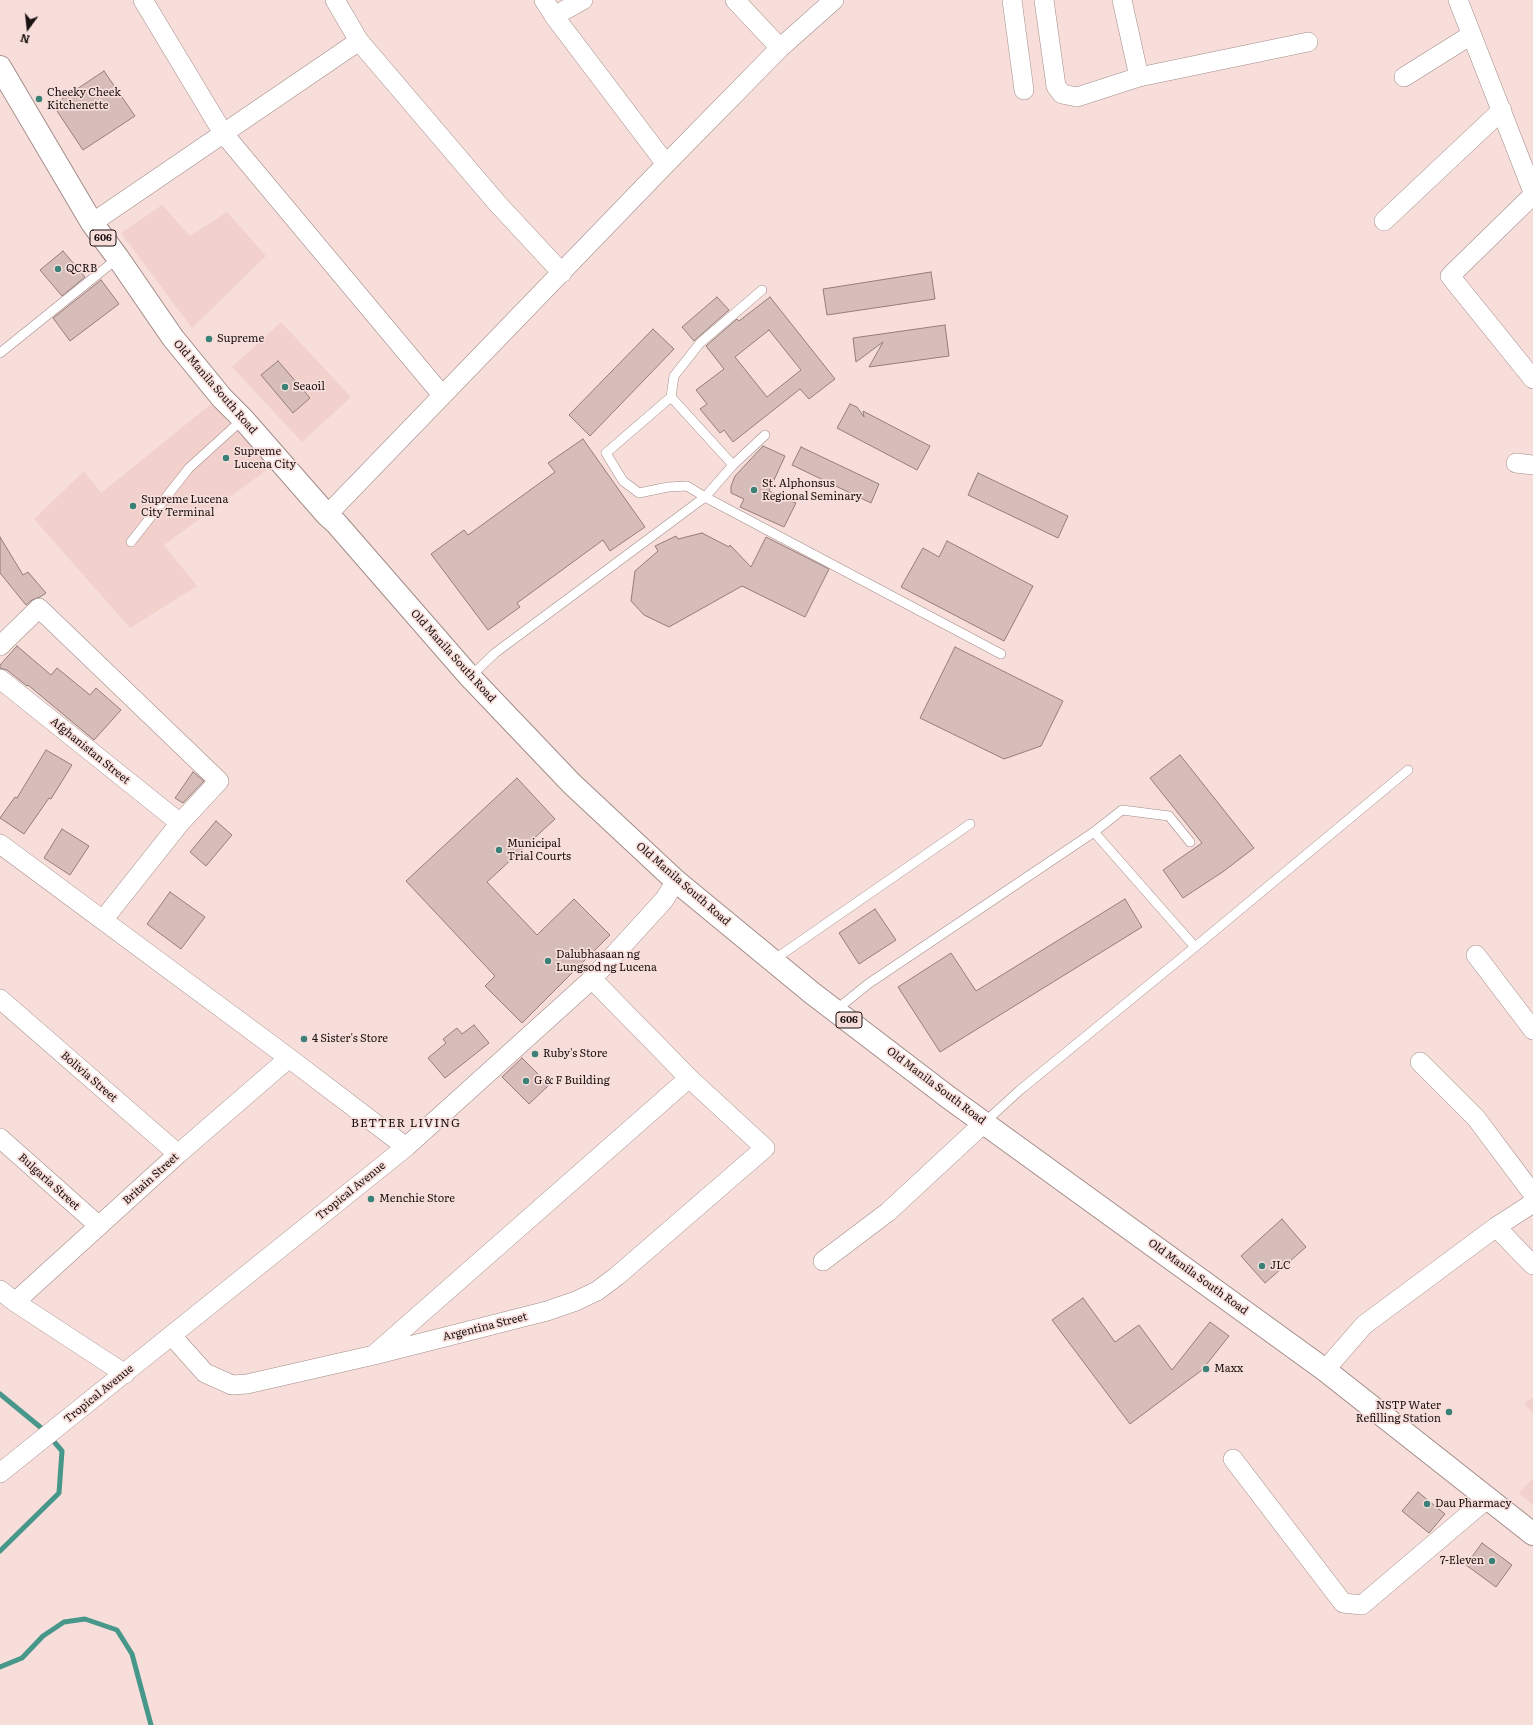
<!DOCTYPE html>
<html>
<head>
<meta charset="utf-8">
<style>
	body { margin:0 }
	#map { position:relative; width:1533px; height:1725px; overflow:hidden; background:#f7deda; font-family:Literata,serif }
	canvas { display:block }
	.north { position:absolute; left:8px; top:8px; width:40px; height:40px; -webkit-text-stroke:3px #f7deda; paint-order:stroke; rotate:195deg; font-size:11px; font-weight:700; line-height:16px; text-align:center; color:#1a1110 }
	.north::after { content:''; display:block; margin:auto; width:14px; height:18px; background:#1a1110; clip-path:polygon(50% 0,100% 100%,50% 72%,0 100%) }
</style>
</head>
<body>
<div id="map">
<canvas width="1533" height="1725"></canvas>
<div class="north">N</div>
</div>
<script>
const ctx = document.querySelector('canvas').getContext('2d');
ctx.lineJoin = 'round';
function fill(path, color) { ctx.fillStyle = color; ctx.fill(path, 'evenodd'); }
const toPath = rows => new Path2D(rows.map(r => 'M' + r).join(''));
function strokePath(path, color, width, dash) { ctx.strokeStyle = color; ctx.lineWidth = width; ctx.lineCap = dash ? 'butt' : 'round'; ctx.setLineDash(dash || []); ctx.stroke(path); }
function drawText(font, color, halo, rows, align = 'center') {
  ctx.font = font + ' Literata,serif'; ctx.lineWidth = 3.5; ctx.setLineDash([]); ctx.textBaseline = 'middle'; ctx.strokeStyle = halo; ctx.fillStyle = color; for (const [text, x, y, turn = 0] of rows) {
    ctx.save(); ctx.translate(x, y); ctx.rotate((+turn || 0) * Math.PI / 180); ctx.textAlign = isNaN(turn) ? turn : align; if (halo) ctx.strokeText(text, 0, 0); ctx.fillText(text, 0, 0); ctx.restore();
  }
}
const built = toPath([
	[162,205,190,236,227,212,266,256,192,328,121,233],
	[281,322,351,397,302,442,232,367],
	[211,404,271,467,164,545,197,586,130,628,34,519,84,471,101,493],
	[1533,1397,1533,1414,1524,1403],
	[1533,1478,1533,1505,1519,1493]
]);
const stream = toPath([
	[0,1394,45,1431],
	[0,1551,59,1493,62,1451,50,1437],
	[0,1667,22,1658,43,1636,64,1622,85,1619,117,1630,132,1654,151,1725]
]);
const building = toPath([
	[104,71,135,116,83,150,53,105,104,71],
	[63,251,85,277,62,296,40,270,63,251],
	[931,272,935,299,827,315,823,289,931,272],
	[101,280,119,304,70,341,53,318,101,280],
	[717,297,729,310,694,341,682,327,717,297],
	[770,297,835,379,809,399,800,389,733,442,724,430,720,433,700,409,707,404,696,390,724,369,706,346,737,319,739,321,770,297],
	[769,330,801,370,767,397,735,357,769,330],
	[945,325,949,356,869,367,883,342,856,362,853,338,945,325],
	[653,329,674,349,590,436,569,415,653,329],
	[278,361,310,398,293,413,261,375,278,361],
	[850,404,857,407,864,417,863,411,930,446,917,470,837,428,850,404],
	[583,439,645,527,610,551,603,540,517,603,520,607,488,630,431,554,464,530,468,535,555,472,548,463,583,439],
	[763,446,785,456,769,491,796,503,784,527,740,507,744,499,731,493,731,486,735,476,763,446],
	[801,447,879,484,871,503,792,465,801,447],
	[978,473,1068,516,1058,538,968,495,978,473],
	[702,533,729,547,730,545,751,567,766,537,829,569,805,617,742,586,669,627,644,615,631,601,635,571,658,551,655,546,676,536,678,539,702,533],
	[0,537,23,575,28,572,46,593,40,597,32,600,26,605,0,573,0,537],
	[947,541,1033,586,1004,641,901,587,923,548,939,557,947,541],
	[17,646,51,675,57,668,90,695,96,688,121,710,94,740,28,685,27,686,7,670,0,668,0,665,17,646],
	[955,647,1063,701,1041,746,1004,759,920,718,955,647],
	[46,750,72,765,51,799,49,798,24,834,0,818,15,797,17,798,46,750],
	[1180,755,1254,848,1224,871,1183,898,1163,870,1202,843,1150,778,1180,755],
	[193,772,204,781,183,803,175,798,193,772],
	[517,778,555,819,487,882,537,935,574,899,610,935,522,1023,485,986,495,976,406,881,517,778],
	[216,821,232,835,206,866,190,852,216,821],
	[62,829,89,846,70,875,44,858,62,829],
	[170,892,205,917,181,949,147,924,170,892],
	[1125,899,1142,927,940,1052,898,987,951,953,976,991,1125,899],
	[875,909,896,940,859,964,839,933,875,909],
	[474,1025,489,1043,445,1078,428,1058,446,1043,443,1039,457,1028,462,1034,474,1025],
	[522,1058,549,1085,529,1104,502,1077,522,1058],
	[1282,1219,1306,1247,1265,1283,1241,1256,1282,1219],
	[1083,1298,1115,1342,1139,1325,1172,1370,1210,1322,1229,1336,1202,1370,1130,1424,1052,1320,1083,1298],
	[1418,1492,1445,1514,1429,1533,1402,1511,1418,1492],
	[1482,1543,1512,1565,1496,1587,1466,1565,1482,1543]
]);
const service = toPath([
	[0,353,118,258],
	[671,397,606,453,623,481,639,493,668,487,687,486,705,497,1001,654],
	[733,465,671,397,674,376,700,343,762,290],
	[131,542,189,468,243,419],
	[470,677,495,653,705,497,733,465,765,435],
	[1094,832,1195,947],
	[772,961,970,824],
	[836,1010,868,984,1094,832,1122,810,1169,816,1190,842],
	[985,1122,1020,1090,1195,947,1408,770]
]);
const minor = toPath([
	[143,0,223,133,442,395],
	[335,0,359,41,497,203,562,273],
	[544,0,554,16,666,164],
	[735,0,780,48],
	[1012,0,1024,90],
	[1044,0,1056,86,1062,94,1077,97,1139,77,1308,42],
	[1122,0,1139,77],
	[1458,0,1533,192],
	[554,16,583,0],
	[1404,77,1471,35],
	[1533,195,1450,276,1533,379],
	[1384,221,1502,110],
	[92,223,359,41],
	[1516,463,1533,465],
	[327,515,666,164,780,48,834,0],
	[0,646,39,608,219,781,180,823,103,920],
	[0,679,180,823],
	[0,844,289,1058,406,1147],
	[1476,955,1533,1030],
	[0,999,178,1154],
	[1420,1062,1476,1118,1533,1194],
	[0,1138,99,1226],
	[1496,1227,1533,1265],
	[823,1261,888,1212,985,1122],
	[0,1290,15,1302,125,1374],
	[15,1302,178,1154,289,1058],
	[172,1336,205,1373,232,1385,247,1384,374,1355,547,1311,576,1301,597,1291,617,1276,765,1148,689,1078,592,979],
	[376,1353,689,1078],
	[1325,1370,1364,1325,1496,1227,1533,1203],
	[1233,1459,1343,1603,1362,1605,1488,1498],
	[0,1473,406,1147,592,979,664,900,676,881]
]);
const primary = toPath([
	[0,67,92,223,118,258,173,338,222,398,243,419,327,515,336,523,470,677,572,784,676,881,812,993,948,1097,1325,1370,1533,1534]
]);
const markers = [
	[39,99,4,"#3c8177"],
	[58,269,4,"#3c8177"],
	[209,339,4,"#3c8177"],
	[285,387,4,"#3c8177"],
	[226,458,4,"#3c8177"],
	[754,490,4,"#3c8177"],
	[133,506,4,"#3c8177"],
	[499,850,4,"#3c8177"],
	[548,961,4,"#3c8177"],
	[304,1039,4,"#3c8177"],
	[535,1054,4,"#3c8177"],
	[526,1081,4,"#3c8177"],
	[371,1199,4,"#3c8177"],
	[1262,1266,4,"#3c8177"],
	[1206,1369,4,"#3c8177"],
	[1449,1412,4,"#3c8177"],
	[1427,1504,4,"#3c8177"],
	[1492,1561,4,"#3c8177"]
];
const shields = [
	[103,238,26],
	[849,1020,26]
];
const shieldNames = [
	["606",103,238],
	["606",849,1020]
];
const poiNames = [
	["Cheeky Cheek",47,93],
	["Kitchenette",47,106],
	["QCRB",66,269],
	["Supreme",217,339],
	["Seaoil",293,387],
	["Supreme",234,452],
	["Lucena City",234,465],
	["St. Alphonsus",762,484],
	["Regional Seminary",762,497],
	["Supreme Lucena",141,500],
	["City Terminal",141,513],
	["Municipal",507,844],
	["Trial Courts",507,857],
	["Dalubhasaan ng",556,955],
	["Lungsod ng Lucena",556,968],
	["4 Sister's Store",312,1039],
	["Ruby's Store",543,1054],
	["G & F Building",534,1081],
	["Menchie Store",379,1199],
	["JLC",1270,1266],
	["Maxx",1214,1369],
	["NSTP Water",1441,1406,"right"],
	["Refilling Station",1441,1419,"right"],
	["Dau Pharmacy",1435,1504],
	["7-Eleven",1484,1561,"right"]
];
const streetNames = [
	["Old Manila South Road",215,387,49],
	["Old Manila South Road",453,656,48],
	["Afghanistan Street",90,751,39],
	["Old Manila South Road",683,884,41],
	["Bolivia Street",89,1077,41],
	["Old Manila South Road",936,1086,37],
	["Britain Street",151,1179,-42],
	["Bulgaria Street",49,1182,42],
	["Tropical Avenue",351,1191,-39],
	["Old Manila South Road",1198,1277,36],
	["Argentina Street",485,1327,-14],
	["Tropical Avenue",99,1394,-39]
];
const neighbourhoodNames = [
	["BETTER LIVING",406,1123]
];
fill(built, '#f2d0cb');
strokePath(stream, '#48978b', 5);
fill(building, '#d6bdb9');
strokePath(building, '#947d7a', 1);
strokePath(service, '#a38c89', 10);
strokePath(minor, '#a38c89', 20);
strokePath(primary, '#a38c89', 24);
strokePath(service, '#fff', 9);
strokePath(minor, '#fff', 19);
strokePath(primary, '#fff', 22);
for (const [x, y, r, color] of markers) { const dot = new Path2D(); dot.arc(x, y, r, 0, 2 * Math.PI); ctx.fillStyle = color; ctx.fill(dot); strokePath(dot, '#f7deda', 1.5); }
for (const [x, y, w] of shields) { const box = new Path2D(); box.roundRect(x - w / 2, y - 8, w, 16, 3); ctx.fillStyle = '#f7deda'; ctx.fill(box); strokePath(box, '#1a1110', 1); }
drawText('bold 10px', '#1a1110', null, shieldNames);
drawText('11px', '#1a1110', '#f7deda', poiNames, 'left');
drawText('11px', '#1a1110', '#f7deda', streetNames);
ctx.letterSpacing = '1px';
drawText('12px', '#1a1110', '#f7deda', neighbourhoodNames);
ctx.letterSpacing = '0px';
</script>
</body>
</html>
